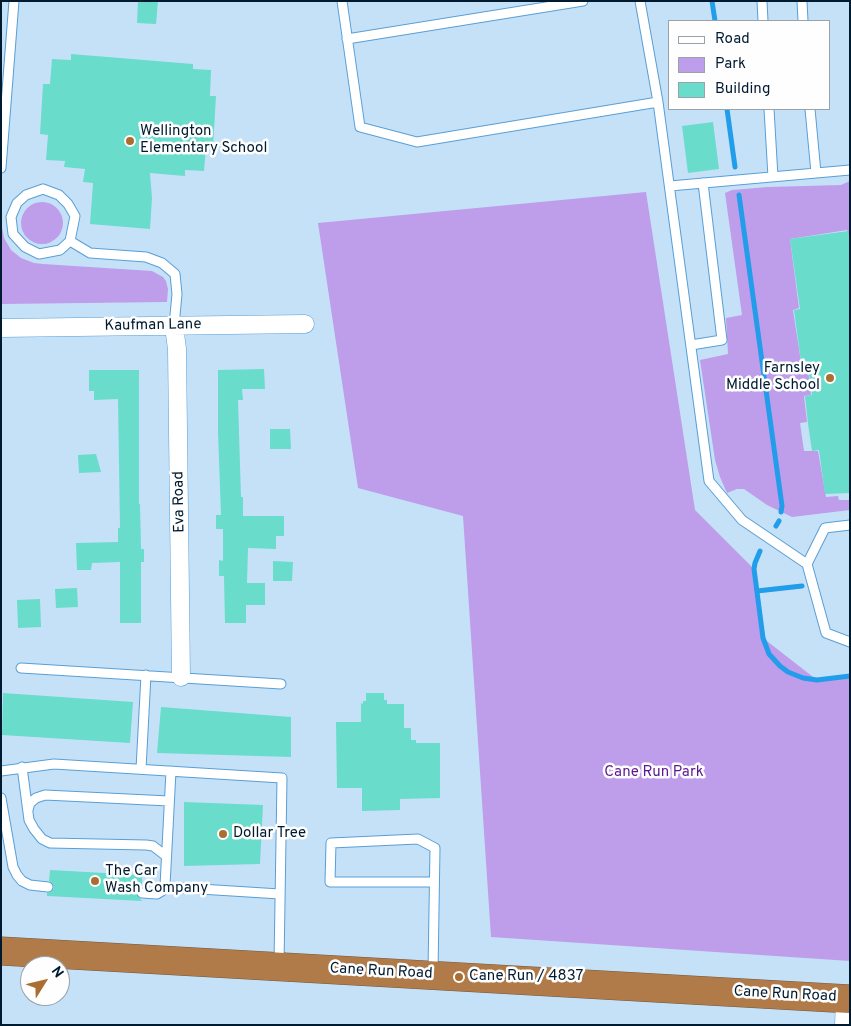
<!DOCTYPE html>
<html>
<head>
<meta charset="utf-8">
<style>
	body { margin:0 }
	#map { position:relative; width:851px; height:1026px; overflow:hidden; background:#c5e1f8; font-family:Overpass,sans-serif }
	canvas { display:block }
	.frame { position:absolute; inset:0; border:2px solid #001a2f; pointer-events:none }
	.legend { position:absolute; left:668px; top:20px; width:162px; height:90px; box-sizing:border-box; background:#fefefe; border:1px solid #98a3ab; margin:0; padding:6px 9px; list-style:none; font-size:15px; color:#001a2f }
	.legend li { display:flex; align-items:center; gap:10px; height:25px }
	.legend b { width:25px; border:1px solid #98a3ab }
	.north { position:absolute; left:20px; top:956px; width:50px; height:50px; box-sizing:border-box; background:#fefefe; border:1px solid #98a3ab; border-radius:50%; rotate:54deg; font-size:14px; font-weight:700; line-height:20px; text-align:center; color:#001a2f }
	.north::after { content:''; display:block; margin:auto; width:18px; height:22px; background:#aa6e30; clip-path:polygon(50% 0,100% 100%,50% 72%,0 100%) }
</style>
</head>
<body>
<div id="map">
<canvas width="851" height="1026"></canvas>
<div class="frame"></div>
<ul class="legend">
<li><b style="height:6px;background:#fff"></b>Road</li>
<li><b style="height:14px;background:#be9deb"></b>Park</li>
<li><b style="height:14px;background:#69dccc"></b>Building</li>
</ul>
<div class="north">N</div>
</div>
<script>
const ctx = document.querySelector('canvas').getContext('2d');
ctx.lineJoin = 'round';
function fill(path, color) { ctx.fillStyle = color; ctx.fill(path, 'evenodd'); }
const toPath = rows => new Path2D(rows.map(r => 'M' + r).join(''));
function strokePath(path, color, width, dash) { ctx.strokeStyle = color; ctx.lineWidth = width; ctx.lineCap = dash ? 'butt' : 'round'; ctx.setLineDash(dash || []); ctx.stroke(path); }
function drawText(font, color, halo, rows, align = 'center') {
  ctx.font = font + ' Overpass,sans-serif'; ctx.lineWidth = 5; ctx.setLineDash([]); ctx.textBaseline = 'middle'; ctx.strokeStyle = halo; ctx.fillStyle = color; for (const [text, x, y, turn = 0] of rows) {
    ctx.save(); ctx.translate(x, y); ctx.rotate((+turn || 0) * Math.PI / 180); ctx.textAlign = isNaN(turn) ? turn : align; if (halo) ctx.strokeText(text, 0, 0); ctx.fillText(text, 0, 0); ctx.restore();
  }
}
const green = toPath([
	[850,181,850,243,847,230,790,239,799,308,793,310,801,362,807,362,811,395,804,396,807,422,800,423,804,451,818,451,826,497,838,496,839,500,850,500,850,510,792,517,767,505,744,489,737,489,727,493,720,477,715,460,700,360,728,354,726,318,742,315,725,193,732,190,768,187,841,185],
	[646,192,695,510,754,569,763,638,817,680,850,676,850,961,491,937,463,516,358,488,318,223],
	'21 223a21 21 0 1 1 42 0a21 21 0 1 1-42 0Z',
	[1,222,4,238,11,250,21,258,34,263,43,264,152,271,163,277,166,281,168,289,167,302,1,304]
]);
const stream = toPath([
	[712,1,715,21],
	[727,109,735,167],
	[739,195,782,506,781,512],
	[776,526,779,521],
	[760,551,755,563,754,569,763,638,769,654,780,666,788,672,803,678,817,680,850,676],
	[757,591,802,586]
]);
const building = toPath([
	[138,1,158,1,156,24,137,23],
	[71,54,193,64,193,69,211,70,210,96,216,96,213,147,206,146,204,171,185,170,185,176,150,173,152,198,150,229,90,224,93,183,83,182,85,169,64,167,65,161,46,160,48,135,40,134,43,84,50,84,52,59,71,60],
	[713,122,719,169,688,173,682,126],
	[848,231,850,246,850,493,825,494,819,450,812,451,808,424,805,396,812,395,807,361,801,362,794,310,800,309,790,239],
	[264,369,265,389,242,389,243,400,238,400,241,497,243,497,243,516,284,516,284,536,276,536,276,549,248,548,247,583,265,583,265,605,246,605,246,623,225,623,224,576,219,576,219,560,223,561,223,529,216,529,216,515,221,515,218,432,218,370],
	[89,370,139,370,139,504,140,504,141,549,144,549,144,562,141,562,141,623,120,623,120,562,92,563,91,570,77,570,76,543,118,542,118,528,120,528,118,399,94,400,94,391,89,391],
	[270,429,290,429,291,449,270,449],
	[96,454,101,472,79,473,78,455],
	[273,561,293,562,292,581,273,581],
	[77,588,78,607,56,608,55,589],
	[40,599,41,627,18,628,17,600],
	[3,693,133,702,130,743,2,735],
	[366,693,384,693,384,700,387,700,387,704,404,704,404,728,411,728,411,740,416,740,416,743,440,743,440,798,400,799,400,810,362,811,362,788,337,788,336,722,361,722,361,703,363,704,363,701,366,701],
	[161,707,291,717,291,757,157,753],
	[184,802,263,805,260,864,184,866],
	[50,870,142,875,142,887,137,889,136,893,142,901,47,896,47,893,51,892,54,888,53,884,49,881]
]);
const lane = toPath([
	[342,1,360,127,417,142,658,102,640,1],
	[762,1,763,21],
	[802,1,803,21],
	[347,39,583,1],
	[658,102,709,481,742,520,807,564,826,633,850,642],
	[769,109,773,177],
	[810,109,816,173],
	[1,168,14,1],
	[670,186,850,170],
	[43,189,59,195,68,204,75,216,70,241,60,250,39,254,25,247,13,234,11,217,17,203,26,195,43,189],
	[70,241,90,253,146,257,162,263,175,274,177,294,174,326],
	[691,345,722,340,703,183],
	[807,564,825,528,850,525],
	[21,668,281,684],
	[22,767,29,820,34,829,42,839,50,843,146,845,153,846,166,856],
	[141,769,146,675],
	[1,771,54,764,282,778,279,964],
	[1,798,13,867,17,875,22,881,30,885,48,887],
	[28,810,30,803,36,798,45,795,169,801],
	[184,888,280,894],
	[142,893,157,894,162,891,165,886,171,771],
	[433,972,435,848,418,839,331,843,330,882,434,882]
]);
const street = toPath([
	[174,326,177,349,181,677],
	[1,328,305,324],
	[844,1025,845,999]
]);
const highway = toPath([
	[1,951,850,999]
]);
const markers = [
	[130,141,5,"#aa6e30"],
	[830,378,5,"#aa6e30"],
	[223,834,5,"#aa6e30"],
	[95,881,5,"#aa6e30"],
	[459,977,5,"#aa6e30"]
];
const poiNames = [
	["Wellington",140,132],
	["Elementary School",140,149],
	["Farnsley",820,369,"right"],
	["Middle School",820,386,"right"],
	["Dollar Tree",233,834],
	["The Car",105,872],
	["Wash Company",105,889],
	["Cane Run / 4837",469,977]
];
const streetNames = [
	["Kaufman Lane",153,326,-1],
	["Eva Road",180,502,-91],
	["Cane Run Road",381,972,3],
	["Cane Run Road",785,995,3]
];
const parkNames = [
	["Cane Run Park",654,773]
];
fill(green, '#be9deb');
strokePath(stream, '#219dea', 5);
fill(building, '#69dccc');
strokePath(lane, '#589fd6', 11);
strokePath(street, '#589fd6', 19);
strokePath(highway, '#72593f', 29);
strokePath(lane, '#fff', 9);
strokePath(street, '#fff', 18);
strokePath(highway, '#b07b48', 28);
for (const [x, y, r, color] of markers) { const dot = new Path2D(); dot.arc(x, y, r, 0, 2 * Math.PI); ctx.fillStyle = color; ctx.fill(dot); strokePath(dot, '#fefefe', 2); }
drawText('15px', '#001a2f', '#fefefe', poiNames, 'left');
drawText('15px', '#001a2f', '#fefefe', streetNames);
drawText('15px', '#5c1893', '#fefefe', parkNames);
</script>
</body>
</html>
